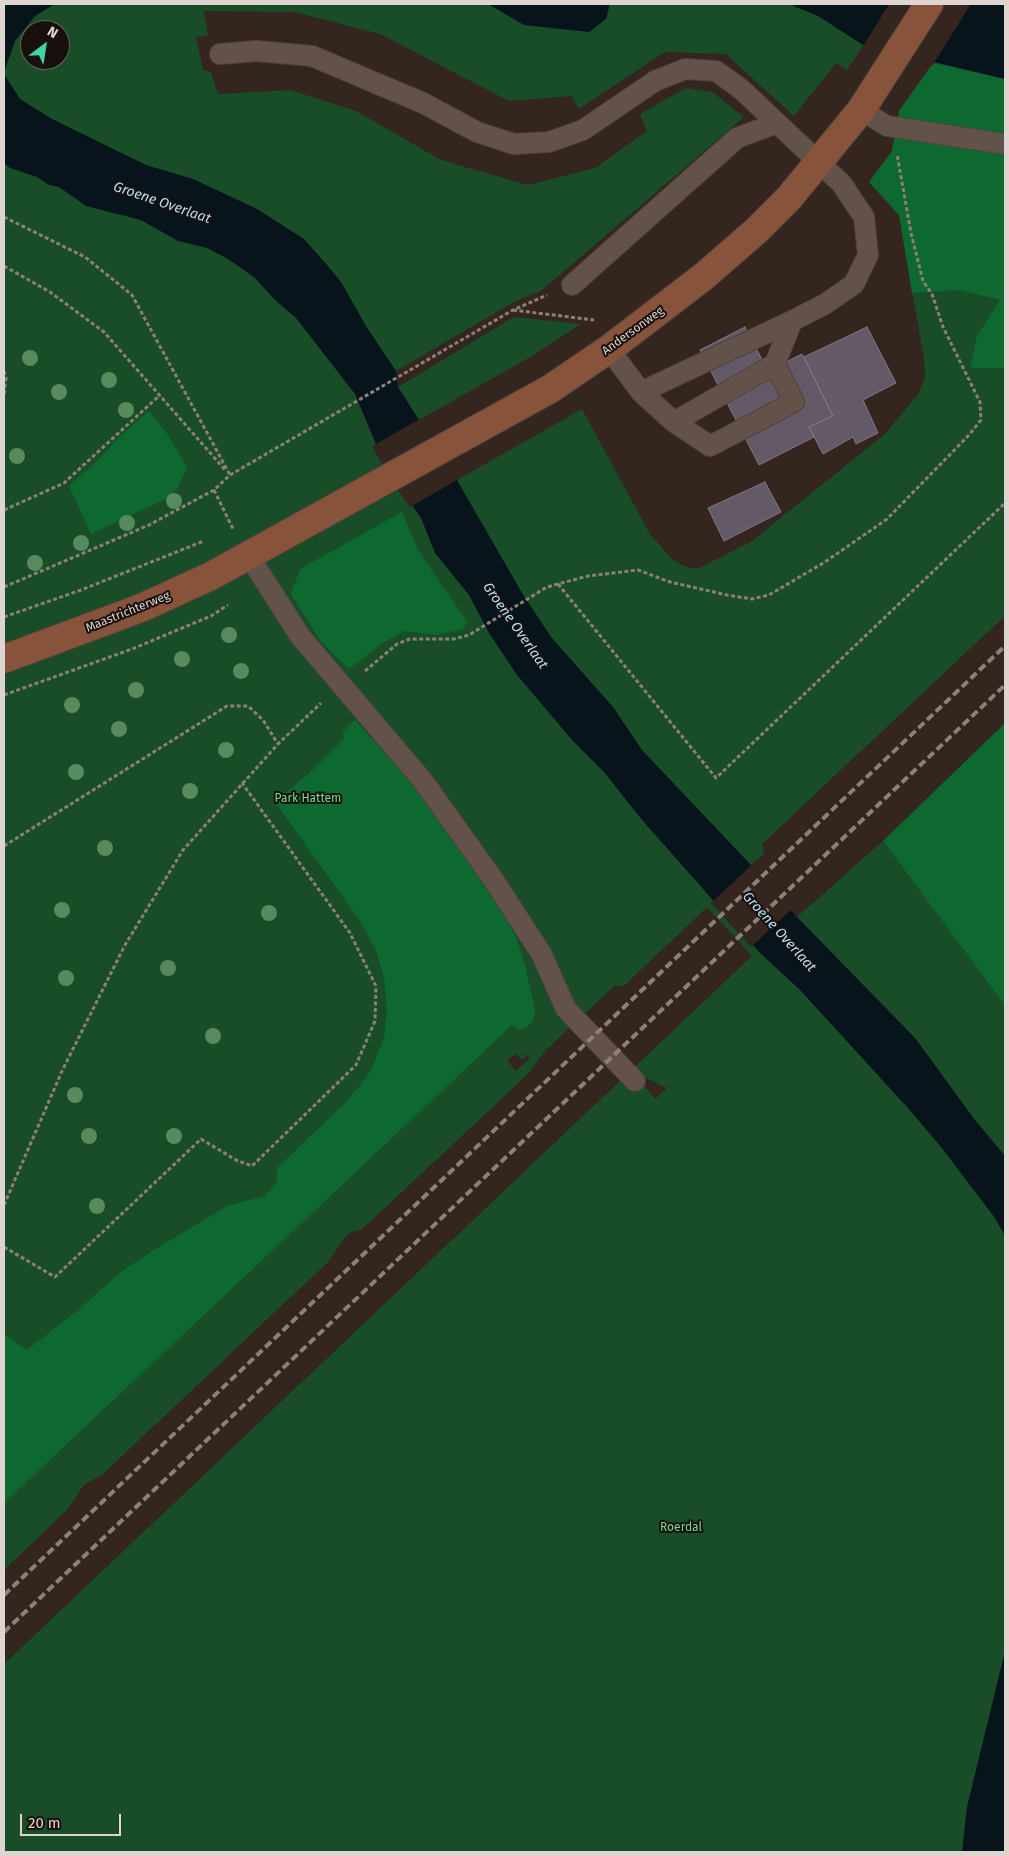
<!DOCTYPE html>
<html>
<head>
<meta charset="utf-8">
<style>
	body { margin:0 }
	#map { position:relative; width:1009px; height:1856px; overflow:hidden; background:#34251e; font-family:"Fira Sans",sans-serif }
	canvas { display:block }
	.frame { position:absolute; inset:0; border:5px solid #dfd5d0; pointer-events:none }
	.north { position:absolute; left:20px; top:20px; width:50px; height:50px; box-sizing:border-box; background:#17100d; border:1px solid #675f5b; border-radius:50%; rotate:31deg; font-size:14px; font-weight:700; line-height:20px; text-align:center; color:#dfd5d0 }
	.north::after { content:''; display:block; margin:auto; width:18px; height:22px; background:#3ed4a3; clip-path:polygon(50% 0,100% 100%,50% 72%,0 100%) }
	.scale { position:absolute; left:20px; top:1814px; width:101px; height:22px; box-sizing:border-box; border:2px solid #dfd5d0; border-top:0; padding-left:6px; font-size:15px; line-height:18px; white-space:nowrap; color:#dfd5d0; -webkit-text-stroke:4px #17100d; paint-order:stroke }
</style>
</head>
<body>
<div id="map">
<canvas width="1009" height="1856"></canvas>
<div class="frame"></div>
<div class="north">N</div>
<div class="scale">20 m</div>
</div>
<script>
const ctx = document.querySelector('canvas').getContext('2d');
ctx.lineJoin = 'round';
function fill(path, color) { ctx.fillStyle = color; ctx.fill(path, 'evenodd'); }
const toPath = rows => new Path2D(rows.map(r => 'M' + r).join(''));
function strokePath(path, color, width, dash) { ctx.strokeStyle = color; ctx.lineWidth = width; ctx.lineCap = dash ? 'butt' : 'round'; ctx.setLineDash(dash || []); ctx.stroke(path); }
function drawText(font, color, halo, rows, align = 'center') {
  ctx.font = font + ' "Fira Sans",sans-serif'; ctx.lineWidth = 4; ctx.setLineDash([]); ctx.textBaseline = 'middle'; ctx.strokeStyle = halo; ctx.fillStyle = color; for (const [text, x, y, turn = 0] of rows) {
    ctx.save(); ctx.translate(x, y); ctx.rotate((+turn || 0) * Math.PI / 180); ctx.textAlign = isNaN(turn) ? turn : align; if (halo) ctx.strokeText(text, 0, 0); ctx.fillText(text, 0, 0); ctx.restore();
  }
}
const green = toPath([
	[4,4,1005,4,1005,616,762,844,764,854,751,865,745,861,797,917,883,841,912,880,1005,794,1005,1852,4,1852,4,1664,752,956,707,907,624,986,614,986,573,1025,555,1015,571,1026,543,1053,530,1072,385,1208,361,1230,351,1232,345,1237,328,1262,103,1474,84,1485,66,1511,4,1570],
	[204,11,295,12,380,34,509,101,572,96,579,109,665,52,726,54,794,116,836,63,847,70,863,46,933,64,899,111,892,151,869,182,899,215,924,359,925,376,919,393,885,434,752,541,697,569,684,566,673,560,650,534,582,409,457,480,419,420,532,356,581,324,514,317,398,387,396,371,514,302,542,290,744,117,712,92,686,88,640,114,647,131,595,168,528,185,441,160,356,111,290,90,218,94,211,72,203,70,196,37,208,35],
	[30,30,60,30,60,60,30,60],
	[515,1054,522,1060,527,1055,530,1058,516,1071,507,1061],
	[633,1071,666,1088,666,1089,655,1099]
]);
const forest = toPath([
	[933,63,1005,79,1005,368,970,368,977,336,1000,300,960,290,912,293,899,215,869,182,892,151,899,111],
	[149,411,168,435,187,467,178,487,165,499,91,534,69,486,99,459,120,436],
	[402,512,418,550,467,622,463,629,436,635,404,631,381,644,349,669,321,642,291,594,300,569],
	[355,720,415,786,507,918,517,940,525,965,535,1011,533,1021,524,1029,518,1029,512,1025,4,1503,4,1334,27,1350,77,1311,122,1271,154,1250,227,1206,265,1196,277,1182,277,1168,346,1102,366,1078,374,1064,384,1037,387,1010,384,978,376,950,362,924,275,802,313,770,345,738,342,733],
	[1005,723,1005,1005,883,841]
]);
const water = toPath([
	[4,4,55,4,35,16,15,41,4,72],
	[488,4,610,4,606,19,589,32,524,25],
	[789,4,1005,4,1005,79,863,45,818,16],
	[4,74,20,99,52,119,146,165,193,179,257,209,304,239,327,265,341,282,366,326,396,371,398,387,457,480,522,593,551,637,613,707,642,750,751,865,797,917,915,1038,975,1120,1005,1156,1005,1236,995,1218,941,1147,907,1107,800,990,758,951,642,820,604,772,573,741,517,675,489,633,469,595,435,553,421,518,385,466,355,394,296,318,274,299,254,277,228,259,207,248,178,241,141,220,86,206,59,187,49,185,37,177,10,168,4,163],
	[1005,1651,1005,1852,962,1852,967,1807]
]);
const pier = toPath([
	[889,4,971,4,932,66,862,48],
	[420,419,459,479,410,507,389,478,372,446],
	[754,863,793,908,751,947,711,903]
]);
const building = toPath([
	[745,327,768,371,802,354,833,416,809,427,814,437,759,465,700,350,745,327],
	[867,327,896,383,863,400,878,433,856,444,853,437,823,454,809,427,833,416,804,357,867,327],
	[765,482,781,512,724,541,708,508,765,482]
]);
const path = toPath([
	[4,217,85,257,132,295,230,475],
	[4,266,50,292,104,332,226,471],
	[513,310,594,320],
	[4,371,6,378,4,396],
	[214,490,233,529],
	[4,510,64,483,160,395],
	[558,584,716,778,1005,503],
	[4,587,149,525,214,490,230,475,513,310,547,295],
	[4,617,81,590,204,541],
	[365,671,397,644,410,639,454,639,469,635,547,587,588,576,638,570,670,582,727,595,752,599,769,595,825,562,887,519,969,435,981,420,980,402,943,327,932,294,923,281,911,233,897,154],
	[4,695,132,649,211,616,228,605],
	[4,846,227,706,248,706,263,720,278,744],
	[4,1205,62,1071,125,945,183,850,278,744,321,703],
	[4,1247,55,1277,201,1139,236,1160,252,1166,356,1065,375,1021,376,986,350,933,242,783]
]);
const service = toPath([
	[220,54,256,51,312,56,423,103,477,132,514,144,549,142,583,130,655,81,685,69,716,71,741,89,777,123],
	[861,110,887,126,1005,144],
	[572,285,737,138,777,123,841,183,864,217,868,255,854,284,825,304,792,321,775,364,674,422,641,392,609,349],
	[641,392,792,321],
	[674,422,710,446,794,402,775,364],
	[249,556,300,636,423,781,495,882,542,955,566,1009,635,1081]
]);
const secondary = toPath([
	[4,659,141,608,211,576,550,389,609,349,703,277,756,231,789,198,861,110,929,4]
]);
const rail = toPath([
	[4,1595,1005,646],
	[4,1632,1005,685]
]);
const trees = [
	[30,358],
	[109,380],
	[59,392],
	[126,410],
	[17,456],
	[174,501],
	[127,523],
	[81,543],
	[35,563],
	[229,635],
	[182,659],
	[241,671],
	[136,690],
	[72,705],
	[119,729],
	[226,750],
	[76,772],
	[190,791],
	[105,848],
	[62,910],
	[269,913],
	[168,968],
	[66,978],
	[213,1036],
	[75,1095],
	[89,1136],
	[174,1136],
	[97,1206]
];
const streetNames = [
	["Andersonweg",633,331,-36],
	["Maastrichterweg",128,612,-22]
];
const parkNames = [
	["Park Hattem",308,799],
	["Roerdal",681,1528]
];
const waterNames = [
	["Groene Overlaat",162,203,19],
	["Groene Overlaat",515,626,55],
	["Groene Overlaat",779,932,48]
];
fill(green, '#184d28');
fill(forest, '#0e6930');
fill(water, '#07141b');
fill(pier, '#34251e');
fill(building, '#645967');
strokePath(building, '#817685', 1);
strokePath(service, '#4e423c', 22);
strokePath(secondary, '#4e423c', 30);
strokePath(path, '#8c7f79', 3, [4, 2.5]);
strokePath(service, '#63524a', 20);
strokePath(secondary, '#87533b', 28);
strokePath(rail, '#8d807a', 4, [8, 4]);
ctx.fillStyle = '#578a5c';
for (const [x, y] of trees) { ctx.beginPath(); ctx.arc(x, y, 8, 0, 2 * Math.PI); ctx.fill(); }
drawText('12px', '#dfd5d0', '#17100d', streetNames);
drawText('12px', '#73dd8e', '#17100d', parkNames);
drawText('italic 14px', '#b3dffa', '#17100d', waterNames);
</script>
</body>
</html>
